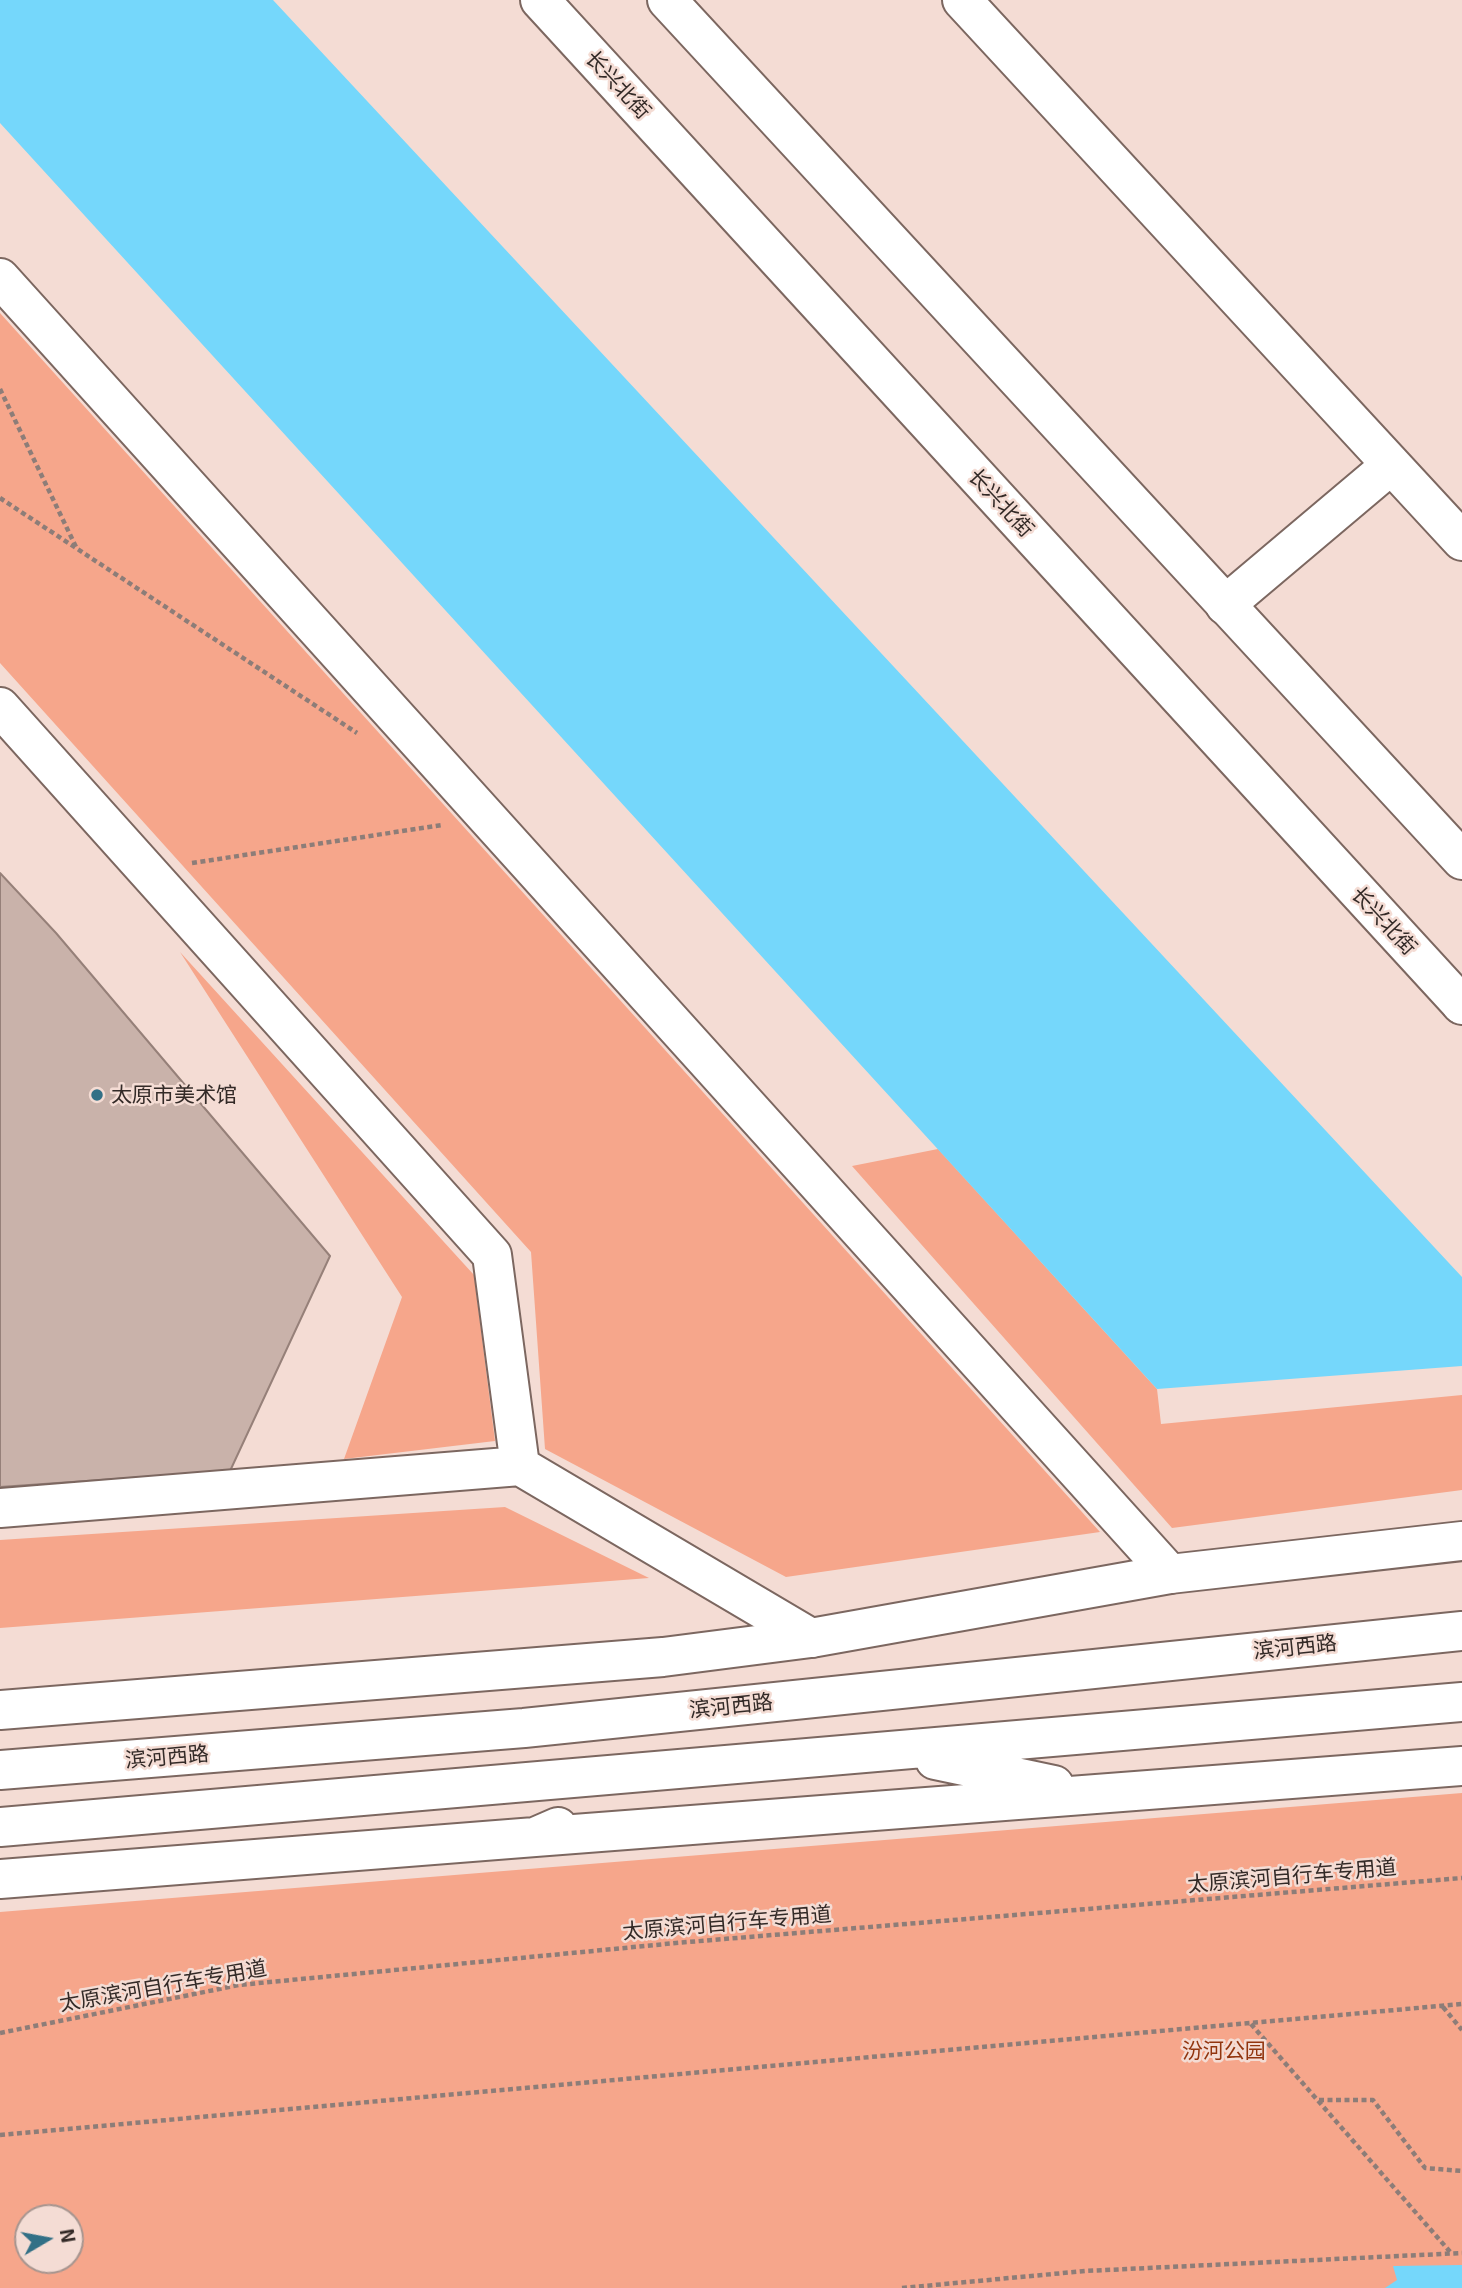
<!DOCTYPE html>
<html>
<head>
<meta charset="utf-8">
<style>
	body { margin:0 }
	#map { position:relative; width:1462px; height:2288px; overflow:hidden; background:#f4dcd4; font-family:"Exo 2",sans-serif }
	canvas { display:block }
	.north { position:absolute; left:14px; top:2204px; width:70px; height:70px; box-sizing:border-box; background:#f4dcd4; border:2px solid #a7958f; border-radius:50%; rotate:80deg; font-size:19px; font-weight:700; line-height:28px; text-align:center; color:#332a27 }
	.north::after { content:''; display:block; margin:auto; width:24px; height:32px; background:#327086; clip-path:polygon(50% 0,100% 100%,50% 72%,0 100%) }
</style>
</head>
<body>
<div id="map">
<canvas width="1462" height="2288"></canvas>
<div class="north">N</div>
</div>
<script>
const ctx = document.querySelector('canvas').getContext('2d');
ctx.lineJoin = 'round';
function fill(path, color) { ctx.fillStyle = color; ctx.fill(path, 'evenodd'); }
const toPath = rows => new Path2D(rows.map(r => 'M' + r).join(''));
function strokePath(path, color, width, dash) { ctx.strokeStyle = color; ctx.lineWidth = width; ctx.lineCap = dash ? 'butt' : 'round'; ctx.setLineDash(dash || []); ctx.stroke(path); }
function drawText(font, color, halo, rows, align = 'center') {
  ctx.font = font + ' "Exo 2","Noto Sans SC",sans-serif'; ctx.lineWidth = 5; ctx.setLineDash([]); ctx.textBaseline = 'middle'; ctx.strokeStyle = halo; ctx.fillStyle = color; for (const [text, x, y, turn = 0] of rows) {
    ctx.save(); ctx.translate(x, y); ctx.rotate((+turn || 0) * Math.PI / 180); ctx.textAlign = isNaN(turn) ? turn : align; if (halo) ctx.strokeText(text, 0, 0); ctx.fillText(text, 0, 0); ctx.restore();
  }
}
const green = toPath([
	[0,313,1100,1532,786,1577,545,1449,531,1252,0,663],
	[180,952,474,1275,495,1441,344,1459,402,1297],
	[938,1149,1157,1389,1161,1424,1462,1395,1462,1490,1172,1528,852,1166],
	[505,1507,649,1578,0,1628,0,1540],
	[1462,1793,1462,2288,0,2288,0,1912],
	[28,2218,70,2218,70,2260,28,2260]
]);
const water = toPath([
	[0,0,273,0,1462,1277,1462,1366,1157,1389,0,123],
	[1462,2265,1462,2288,1385,2288,1397,2280,1393,2266]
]);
const building = toPath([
	[0,873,56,933,330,1256,230,1471,0,1487,0,873]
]);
const path = toPath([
	[0,389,77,549],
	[0,498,357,733],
	[192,863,442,825],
	[1443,2007,1462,2030],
	[1251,2024,1452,2254],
	[0,2033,239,1985,676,1943,1462,1878],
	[1319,2100,1373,2100,1425,2168,1462,2171],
	[0,2135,1462,2004],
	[902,2288,1085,2271,1462,2253]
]);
const street = toPath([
	[962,0,1462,541],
	[0,278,1170,1574],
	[1225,605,1391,465],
	[0,707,492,1255,520,1466,811,1638],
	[0,1508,520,1466]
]);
const secondary = toPath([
	[540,0,1462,1005],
	[667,0,1462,860],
	[0,1710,663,1657,811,1638,1170,1574,1462,1541]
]);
const highway = toPath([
	[1461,1004,1462,1004],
	[935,1760,1054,1785],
	[0,1770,524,1728,1462,1631],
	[0,1827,1462,1702],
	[535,1837,1462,1766],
	[0,1879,535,1837,558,1827]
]);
const markers = [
	[97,1095,7,"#327086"]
];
const streetNames = [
	["长兴北街",618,85,47],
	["长兴北街",1001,503,47],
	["长兴北街",1384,921,47],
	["滨河西路",1295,1647,-6],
	["滨河西路",731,1706,-6],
	["滨河西路",167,1757,-5],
	["太原滨河自行车专用道",1292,1876,-5],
	["太原滨河自行车专用道",727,1923,-5],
	["太原滨河自行车专用道",163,1986,-10]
];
const poiNames = [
	["太原市美术馆",111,1095]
];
const parkNames = [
	["汾河公园",1224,2051]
];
fill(green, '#f6a68b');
fill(water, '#75d7fb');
fill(building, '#c9b2aa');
strokePath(building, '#968079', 2);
strokePath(street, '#7c6760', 42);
strokePath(secondary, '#7c6760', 42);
strokePath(highway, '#7c6760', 42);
strokePath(path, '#8d7d78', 4.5, [5, 3.5]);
strokePath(street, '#fff', 38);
strokePath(secondary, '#fff', 38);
strokePath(highway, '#fff', 38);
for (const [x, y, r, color] of markers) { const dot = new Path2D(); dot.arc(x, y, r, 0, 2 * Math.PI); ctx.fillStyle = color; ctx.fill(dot); strokePath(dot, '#f4dcd4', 2.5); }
drawText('21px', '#332a27', '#f4dcd4', streetNames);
drawText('21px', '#332a27', '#f4dcd4', poiNames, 'left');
drawText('21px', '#92350e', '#f4dcd4', parkNames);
</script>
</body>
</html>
